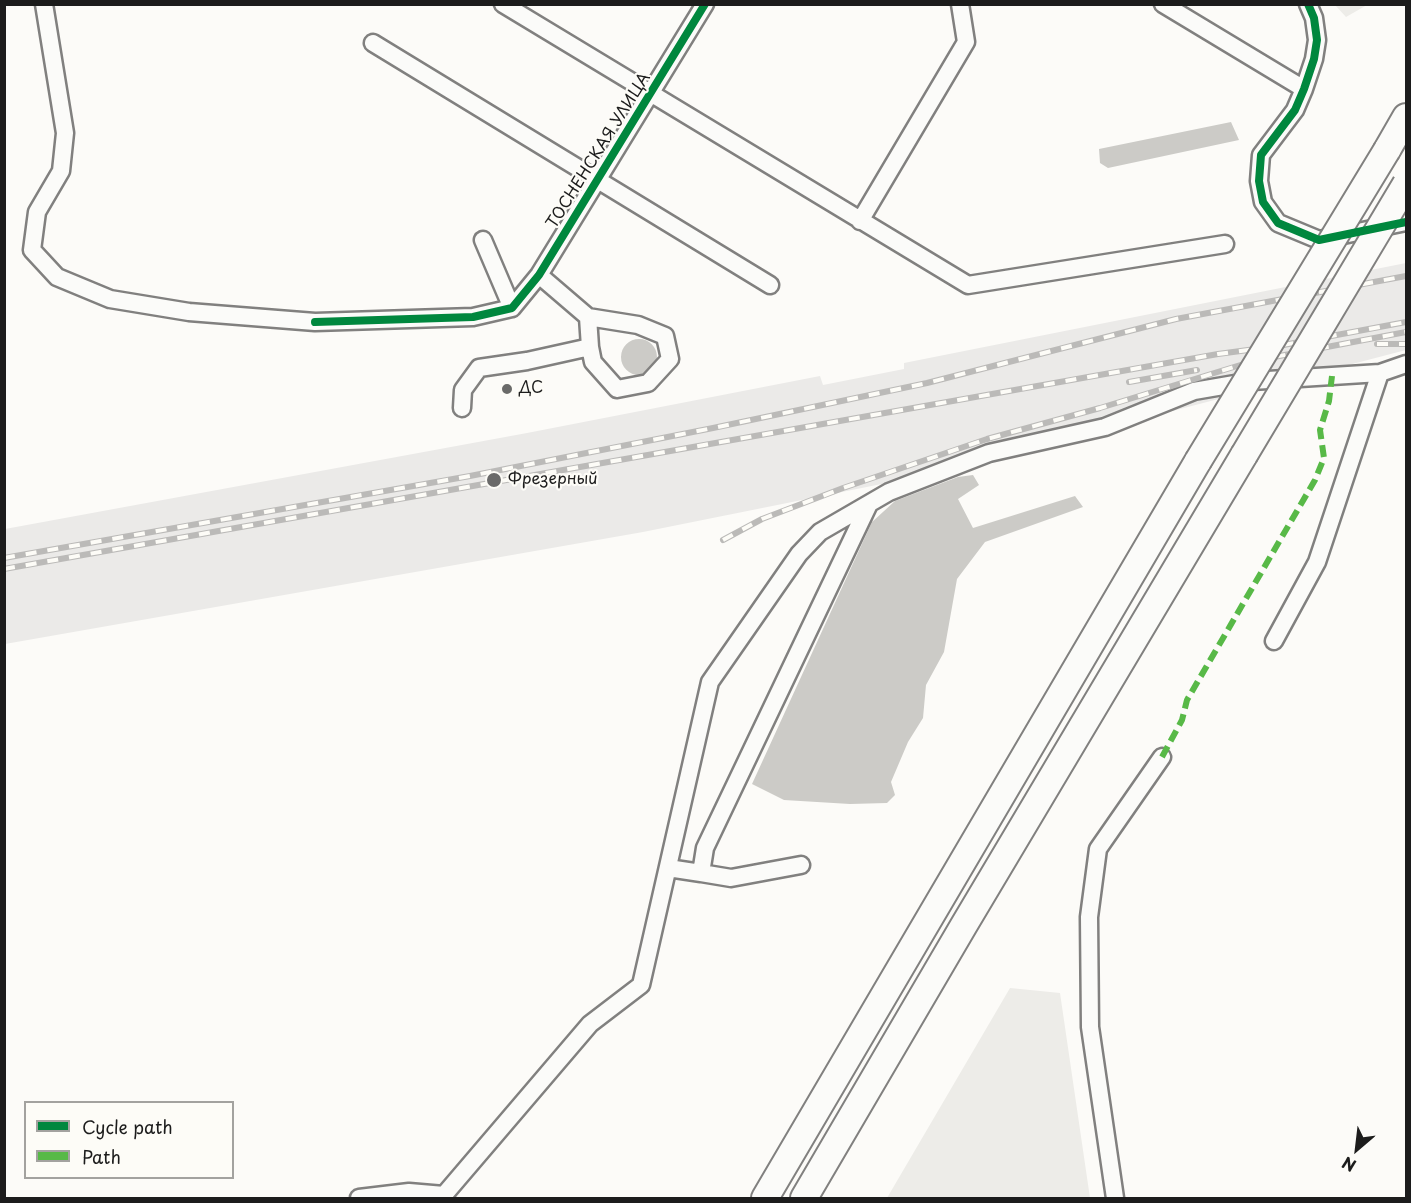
<!DOCTYPE html>
<html>
<head>
<meta charset="utf-8">
<style>
	body { margin:0 }
	#map { position:relative; width:1411px; height:1203px; overflow:hidden; background:#fcfbf8; font-family:"Playpen Sans",sans-serif }
	canvas { display:block }
	.frame { position:absolute; inset:0; border:6px solid #1c1c1c; pointer-events:none }
	.legend { position:absolute; left:24px; top:1101px; width:210px; height:78px; box-sizing:border-box; background:#fdfcf7; border:2px solid #a3a29f; margin:0; padding:8px 10px; list-style:none; font-size:18px; color:#1c1c1c }
	.legend li { display:flex; align-items:center; gap:12px; height:30px }
	.legend b { width:30px; border:2px solid #a3a29f }
	.north { position:absolute; left:1327px; top:1119px; width:60px; height:60px; -webkit-text-stroke:4px #fdfcf7; paint-order:stroke; rotate:208deg; font-size:16px; font-weight:700; line-height:24px; text-align:center; color:#1c1c1c }
	.north::after { content:''; display:block; margin:auto; width:21px; height:27px; background:#1c1c1c; clip-path:polygon(50% 0,100% 100%,50% 72%,0 100%) }
</style>
</head>
<body>
<div id="map">
<canvas width="1411" height="1203"></canvas>
<div class="frame"></div>
<ul class="legend">
<li><b style="height:8px;background:#00873e"></b>Cycle path</li>
<li><b style="height:8px;background:#58b947"></b>Path</li>
</ul>
<div class="north">N</div>
</div>
<script>
const ctx = document.querySelector('canvas').getContext('2d');
ctx.lineJoin = 'round';
function fill(path, color) { ctx.fillStyle = color; ctx.fill(path, 'evenodd'); }
const toPath = rows => new Path2D(rows.map(r => 'M' + r).join(''));
function strokePath(path, color, width, dash) { ctx.strokeStyle = color; ctx.lineWidth = width; ctx.lineCap = dash ? 'butt' : 'round'; ctx.setLineDash(dash || []); ctx.stroke(path); }
function drawText(font, color, halo, rows, align = 'center') {
  ctx.font = font + ' "Playpen Sans",sans-serif'; ctx.lineWidth = 4.5; ctx.setLineDash([]); ctx.textBaseline = 'middle'; ctx.strokeStyle = halo; ctx.fillStyle = color; for (const [text, x, y, turn = 0] of rows) {
    ctx.save(); ctx.translate(x, y); ctx.rotate((+turn || 0) * Math.PI / 180); ctx.textAlign = isNaN(turn) ? turn : align; if (halo) ctx.strokeText(text, 0, 0); ctx.fillText(text, 0, 0); ctx.restore();
  }
}
const built = toPath([
	[1406,263,1406,350,1161,414,986,463,643,532,5,644,5,529,527,433,820,376,823,385,904,369,904,363]
]);
const green = toPath([
	[1335,5,1367,5,1346,17],
	[1010,988,1060,993,1090,1198,887,1198]
]);
const water = toPath([
	[1231,122,1239,140,1108,168,1100,163,1099,149],
	'621 357a18 18 0 1 1 36 0a18 18 0 1 1-36 0Z',
	[973,475,979,485,958,499,973,528,1075,496,1083,507,985,542,957,579,944,652,926,685,923,718,908,742,891,782,895,795,887,803,850,804,784,800,752,784,872,522,895,501,958,477]
]);
const minor = toPath([
	[44,4,65,133,61,171,37,212,32,250,57,277,110,299,189,312,315,322,473,317,512,308],
	[503,4,968,285,1225,244],
	[1163,4,1304,89],
	[1308,4,1314,18,1317,40,1314,59,1304,89,1295,110,1261,155,1259,181,1263,202,1278,223,1319,240,1406,222],
	[373,43,770,285],
	[860,221,966,42,960,4],
	[483,240,512,308],
	[539,275,588,317,638,325,665,336,670,359,648,383,617,389,593,362,590,347,588,317],
	[512,308,539,275,705,4],
	[462,408,463,390,479,368,527,361,590,347],
	[1274,641,1317,562,1380,373,1406,364],
	[801,865,731,878,701,873,705,848,869,504],
	[668,868,701,873],
	[359,1198,409,1192,444,1195,590,1024,641,985,710,682,799,554,820,532,889,492,989,453,1105,427,1194,391,1252,381,1380,373],
	[1115,1198,1090,1027,1089,917,1098,849,1162,757]
]);
const highway = toPath([
	[1387,150,1406,117],
	[765,1198,1198,461],
	[804,1198,964,925,1244,455]
]);
const rail = toPath([
	[1377,344,1406,344],
	[1253,361,1406,332],
	[1129,382,1197,370],
	[723,540,762,519,843,488,987,439,1100,408,1260,359],
	[4,558,470,476,713,428,927,383,1176,319,1406,276],
	[4,569,1218,354,1278,346,1406,322]
]);
const highwayBridge = toPath([
	[1244,455,1406,184],
	[1198,461,1387,150]
]);
const quiet = toPath([
	[1162,757,1182,720,1187,700,1315,480,1324,458,1320,430,1329,401,1332,376]
]);
const cycleway = toPath([
	[1308,4,1314,18,1317,40,1314,59,1304,89,1295,110,1261,155,1259,181,1263,202,1278,223,1319,240,1406,222],
	[315,322,473,317,512,308,539,275,705,4]
]);
const markers = [
	[507,389,6,"#6a6a69"],
	[494,480,8,"#6a6a69"]
];
const streetNames = [
	["ТОСНЕНСКАЯ УЛИЦА",599,151,-58]
];
const poiNames = [
	["ДС",519,389],
	["Фрезерный",508,480]
];
fill(built, '#ebeae8');
fill(green, '#edece8');
fill(water, '#cccbc7');
strokePath(minor, '#81807f', 21);
strokePath(highway, '#81807f', 30);
strokePath(minor, '#fbfbf9', 16);
strokePath(highway, '#fbfbf9', 26);
strokePath(rail, '#bbbab8', 6);
strokePath(rail, '#fdfcf7', 4, [11]);
strokePath(highwayBridge, '#81807f', 30, []);
strokePath(highwayBridge, '#fbfbf9', 26);
strokePath(quiet, '#58b947', 6, [12, 6]);
strokePath(cycleway, '#00873e', 8);
for (const [x, y, r, color] of markers) { const dot = new Path2D(); dot.arc(x, y, r, 0, 2 * Math.PI); ctx.fillStyle = color; ctx.fill(dot); strokePath(dot, '#fdfcf7', 2); }
drawText('16px', '#1c1c1c', '#fdfcf7', streetNames);
drawText('16px', '#1c1c1c', '#fdfcf7', poiNames, 'left');
</script>
</body>
</html>
